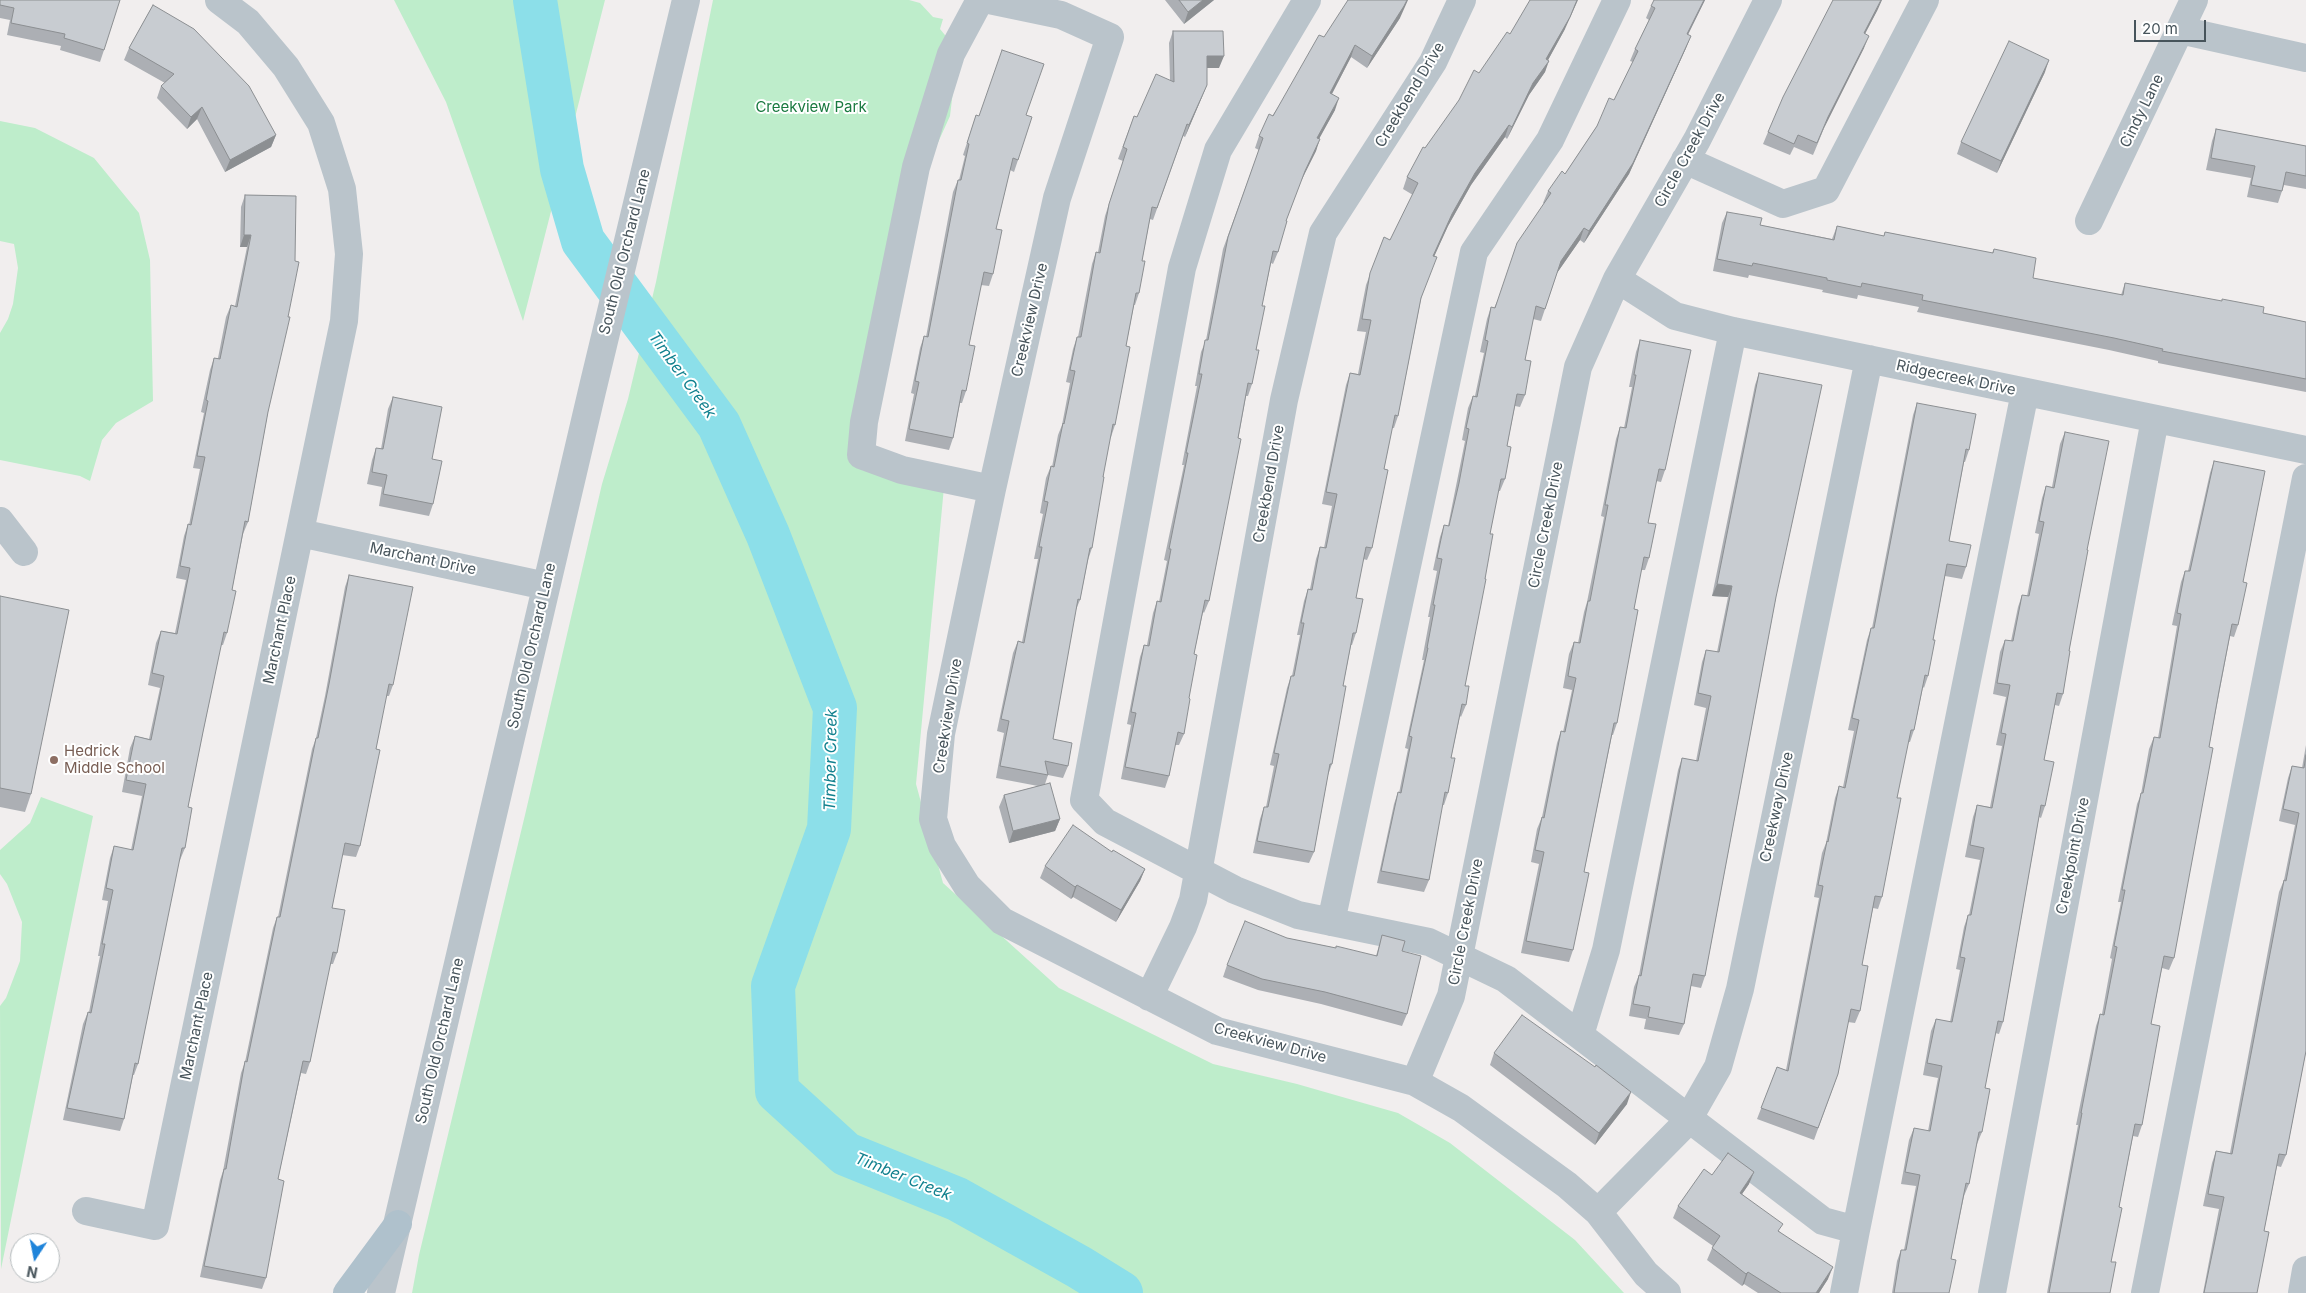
<!DOCTYPE html>
<html>
<head>
<meta charset="utf-8">
<style>
	body { margin:0 }
	#map { position:relative; width:2306px; height:1293px; overflow:hidden; background:#f1eeee; font-family:Inter,sans-serif }
	canvas { display:block }
	.north { position:absolute; left:10px; top:1233px; width:50px; height:50px; box-sizing:border-box; background:#fff; border:1px solid #b5bbbd; border-radius:50%; rotate:191deg; font-size:14px; font-weight:700; line-height:20px; text-align:center; color:#47545b }
	.north::after { content:''; display:block; margin:auto; width:18px; height:22px; background:#1f84da; clip-path:polygon(50% 0,100% 100%,50% 72%,0 100%) }
	.scale { position:absolute; left:2134px; top:20px; width:72px; height:22px; box-sizing:border-box; border:2px solid #47545b; border-top:0; padding-left:6px; font-size:15px; line-height:18px; white-space:nowrap; color:#47545b; -webkit-text-stroke:4px #fff; paint-order:stroke }
</style>
</head>
<body>
<div id="map">
<canvas width="2306" height="1293"></canvas>
<div class="north">N</div>
<div class="scale">20 m</div>
</div>
<script>
const ctx = document.querySelector('canvas').getContext('2d');
ctx.lineJoin = 'round';
function fill(path, color) { ctx.fillStyle = color; ctx.fill(path, 'evenodd'); }
const toPath = rows => new Path2D(rows.map(r => 'M' + r).join(''));
function strokePath(path, color, width, dash) { ctx.strokeStyle = color; ctx.lineWidth = width; ctx.lineCap = dash ? 'butt' : 'round'; ctx.setLineDash(dash || []); ctx.stroke(path); }
function drawText(font, color, halo, rows, align = 'center') {
  ctx.font = font + ' Inter,sans-serif'; ctx.lineWidth = 4; ctx.setLineDash([]); ctx.textBaseline = 'middle'; ctx.strokeStyle = halo; ctx.fillStyle = color; for (const [text, x, y, turn = 0] of rows) {
    ctx.save(); ctx.translate(x, y); ctx.rotate((+turn || 0) * Math.PI / 180); ctx.textAlign = isNaN(turn) ? turn : align; if (halo) ctx.strokeText(text, 0, 0); ctx.fillText(text, 0, 0); ctx.restore();
  }
}
const green = toPath([
	[394,0,605,0,523,321,446,102],
	[713,0,909,0,920,3,933,17,943,19,940,29,949,40,955,74,950,116,930,160,850,457,862,470,944,487,916,784,943,883,1059,988,1213,1064,1297,1084,1398,1113,1450,1143,1575,1240,1624,1293,412,1293,419,1255,525,815,602,484,628,399,656,282],
	[0,121,35,128,94,158,139,213,150,260,153,401,116,423,102,440,90,481,80,476,0,460,0,333,8,319,13,304,18,268,14,244,0,241],
	[41,797,93,816,1,1269,0,1006,6,998,20,961,22,922,7,884,0,874,0,850,30,823]
]);
const river = toPath([
	[535,0,562,169,583,241,719,425,768,535,835,708,829,829,773,986,777,1091,846,1154,957,1199,1079,1267,1121,1293]
]);
const minor = toPath([
	[980,0,951,54,916,167,864,422,861,455,902,470,992,489],
	[989,0,1061,15,1110,37,1057,198,992,489,941,734,933,819,942,846,967,886,1002,921,1217,1031,1415,1082,1461,1108,1567,1185,1598,1212,1646,1274,1667,1293],
	[1307,0,1218,150,1182,268,1084,800,1105,822,1235,890,1298,915,1429,942,1506,979,1823,1221,1856,1230,1844,1293],
	[2180,30,2306,58],
	[1685,160,1783,204,1826,190,1925,0],
	[2089,221,2194,0],
	[1617,279,1675,316,1733,331,2306,450],
	[0,521,24,552],
	[300,533,546,586],
	[1331,922,1474,252,1550,140,1617,0],
	[1149,997,1183,927,1193,900,1284,400,1323,233,1433,62,1462,0],
	[1580,1035,1606,950,1733,331],
	[1415,1082,1451,996,1578,367,1617,279,1697,140,1768,0],
	[86,1211,155,1226,344,321,349,254,342,189,321,123,286,67,248,22,219,0],
	[1598,1212,1686,1123,1718,1067,1740,989,1869,359],
	[1856,1230,2025,392],
	[381,1293,592,391,686,0],
	[1992,1293,2155,419],
	[2145,1293,2306,478],
	[2302,1293,2306,1270]
]);
const major = toPath([
	[347,1293,398,1224]
]);
const wall = toPath([
	[0,0,104,50,100,62,60,50,61,46,7,35,10,20,0,18],
	[1165,0,1214,0,1184,24],
	[1705,0,1688,35,1686,48,1629,174,1584,243,1580,240,1557,273,1541,321,1533,319,1525,360,1525,395,1520,407,1515,406,1507,446,1505,479,1500,491,1498,491,1490,534,1485,579,1465,686,1466,705,1461,717,1460,716,1451,758,1448,793,1444,805,1442,805,1429,880,1424,892,1377,883,1394,804,1398,792,1399,793,1408,749,1405,748,1424,660,1422,660,1430,617,1428,617,1437,571,1433,570,1440,537,1444,525,1448,526,1465,441,1462,440,1468,408,1473,396,1475,396,1484,353,1480,352,1487,319,1491,307,1494,308,1544,203,1543,203,1548,191,1565,174,1614,100,1633,62,1630,61,1635,49,1649,20,1646,18,1651,6],
	[153,5,276,135,271,147,225,172,197,119,187,129,157,98,161,86,165,83,124,60,129,48],
	[1878,9,1865,34,1864,48,1824,128,1813,155,1794,147,1790,155,1763,144,1768,132],
	[1400,18,1367,68,1351,57,1332,94,1335,110,1319,138,1316,151,1300,183,1286,221,1278,252,1273,264,1271,263,1262,306,1252,384,1248,396,1246,396,1209,601,1204,613,1203,612,1194,654,1184,734,1179,745,1175,745,1169,776,1165,788,1121,779,1131,725,1127,724,1140,657,1144,645,1147,645,1153,613,1157,601,1159,602,1167,561,1164,560,1184,465,1182,465,1197,386,1195,386,1201,352,1206,340,1223,249,1259,150,1255,148,1259,136,1324,37],
	[1565,29,1548,60,1545,72,1529,95,1507,139,1505,137,1471,185,1448,226,1434,256,1421,299,1398,416,1394,428,1392,428,1384,469,1372,548,1367,560,1363,559,1356,598,1356,633,1352,645,1351,645,1343,686,1332,764,1328,775,1314,852,1309,863,1253,853,1260,819,1264,807,1266,807,1274,766,1270,765,1287,688,1291,676,1292,676,1300,635,1297,635,1304,601,1308,589,1310,589,1316,559,1320,547,1324,548,1332,506,1322,504,1346,385,1350,373,1358,374,1366,332,1357,331,1366,285,1384,237,1390,240,1413,195,1403,189,1407,177,1425,148,1479,73,1510,34],
	[1173,31,1219,68,1207,68,1207,85,1202,97,1185,137,1183,136,1153,220,1150,219,1142,261,1139,293,1135,305,1134,305,1126,346,1115,425,1111,437,1110,437,1103,477,1092,548,1088,560,1080,600,1075,612,1053,739,1068,766,1063,778,1048,775,1045,784,1060,819,1055,831,1009,843,999,807,1004,795,1038,786,996,778,1004,733,997,731,1013,653,1018,641,1022,642,1038,559,1034,559,1043,514,1040,513,1046,478,1051,466,1052,467,1058,435,1062,425,1070,383,1066,382,1073,349,1077,337,1078,337,1092,264,1096,252,1098,252,1105,216,1123,161,1118,159,1134,116,1137,117,1170,80,1169,43],
	[2045,72,1997,173,1957,154,1961,142],
	[976,115,978,116,1026,115,1018,160,1014,172,1010,170,996,229,993,274,989,286,981,285,969,345,966,391,962,403,960,403,953,438,949,450,905,441,914,394,911,393,920,348,924,336,926,337,953,192,958,180,959,180,965,156,963,155],
	[2216,129,2306,146,2306,189,2284,185,2278,203,2247,197,2251,178,2206,170,2212,141],
	[245,195,296,196,268,412,248,522,243,534,232,590,227,633,223,645,221,645,203,732,188,807,185,848,180,860,179,860,138,1064,134,1075,133,1075,124,1119,120,1131,63,1120,83,1024,88,1012,89,1012,100,956,98,956,108,901,102,900,110,858,114,846,131,850,142,796,122,792,130,748,135,736,149,739,160,688,148,685,156,643,161,631,175,633,186,580,176,578,184,536,188,524,189,525,200,469,193,468,204,413,201,412,210,370,214,358,218,358,226,317,231,305,235,306,247,247,240,247,241,207],
	[1727,212,1760,225,1832,239,1837,226,1884,236,1885,232,1992,253,1994,249,2033,278,2121,295,2125,283,2263,313,2306,322,2306,392,2158,363,2158,361,2109,350,1917,312,1919,307,1858,295,1857,299,1822,292,1823,290,1749,275,1748,278,1713,271,1722,223],
	[1640,340,1665,470,1661,482,1656,481,1648,523,1649,558,1645,570,1641,570,1634,609,1617,723,1613,735,1612,735,1584,872,1573,950,1569,962,1521,953,1539,864,1531,862,1537,829,1542,817,1557,743,1561,731,1563,732,1572,690,1563,688,1569,654,1574,642,1578,643,1584,612,1587,602,1604,517,1601,516,1616,439,1620,427,1624,428,1632,387,1629,387,1636,352],
	[1759,373,1776,597,1705,976,1701,988,1691,986,1684,1024,1679,1035,1644,1029,1646,1019,1629,1016,1634,987,1639,975,1678,770,1682,758,1696,761,1706,708,1694,705,1702,662,1706,650,1717,652,1728,597,1712,596,1755,385],
	[393,397,432,459,433,504,429,516,379,506,382,487,367,484,372,460,376,448,381,449,388,409],
	[1917,403,1969,450,1965,462,1964,462,1949,541,1966,567,1962,579,1945,576,1933,640,1928,676,1924,688,1923,687,1914,730,1910,742,1908,742,1897,798,1882,897,1878,909,1873,908,1862,965,1860,1011,1855,1023,1848,1022,1838,1074,1814,1140,1757,1119,1777,1067,1786,1070,1819,898,1814,897,1822,853,1826,843,1835,798,1839,786,1843,787,1854,731,1848,730,1867,640,1871,628,1872,628,1913,415],
	[2065,432,2087,550,2069,651,2063,694,2059,706,2055,705,2044,760,2045,806,2041,818,2039,817,2003,1022,1999,1034,1995,1033,1985,1088,1982,1132,1977,1144,1976,1144,1969,1184,1964,1196,1951,1259,1949,1293,1892,1293,1897,1261,1901,1250,1904,1250,1916,1186,1901,1184,1909,1140,1914,1128,1928,1131,1938,1078,1923,1075,1931,1031,1936,1019,1950,1022,1960,970,1956,969,1964,927,1968,915,1969,915,1980,860,1965,857,1973,817,1977,805,1990,807,2002,746,1996,745,2006,697,1993,694,2000,652,2005,640,2011,641,2018,607,2022,595,2027,596,2039,534,2035,533,2042,498,2046,486,2052,487,2060,444],
	[2214,461,2243,582,2238,625,2234,637,2230,636,2209,747,2174,958,2169,970,2162,968,2151,1024,2142,1125,2138,1137,2133,1136,2119,1207,2111,1262,2110,1293,2047,1293,2078,1125,2076,1125,2096,1026,2100,1014,2102,1014,2112,959,2110,958,2121,902,2118,902,2137,804,2141,794,2149,749,2154,737,2158,738,2177,626,2172,625,2181,582,2185,571,2188,571,2210,473],
	[349,575,393,685,389,696,386,696,376,749,360,846,356,857,342,855,332,908,337,953,333,964,330,964,310,1062,306,1074,301,1073,278,1179,266,1278,262,1289,200,1277,220,1180,223,1171,241,1073,245,1062,273,928,277,917,278,917,312,749,316,738,325,696,345,587],
	[0,596,31,794,25,812,0,807],
	[2306,745,2306,1051,2286,1155,2281,1167,2277,1166,2264,1231,2257,1293,2203,1293,2219,1209,2203,1206,2212,1163,2216,1151,2230,1153,2279,892,2284,880,2295,825,2279,821,2288,778,2292,766,2302,768],
	[1112,852,1145,869,1140,881,1116,922,1073,897,1071,899,1040,878,1045,866],
	[1382,935,1402,951,1407,1014,1402,1026,1321,1004,1258,990,1223,977,1227,965,1287,938,1336,948,1376,956],
	[1494,1053,1627,1104,1595,1145,1490,1065],
	[1712,1175,1749,1184,1742,1194,1780,1232,1828,1279,1819,1293,1758,1293,1744,1284,1742,1286,1707,1260,1713,1246,1673,1218,1678,1206]
]);
const shadedWall = toPath([
	[1203,0,1214,0,1184,24,1188,12],
	[1407,0,1408,0,1400,18,1367,68,1372,56],
	[1577,0,1578,0,1565,29,1542,71,1546,59],
	[1704,0,1705,0,1682,46,1687,34],
	[1881,0,1882,0,1878,9,1859,45,1864,33],
	[1691,36,1686,48,1629,174,1584,243,1589,231],
	[1869,36,1864,48,1824,128,1813,155,1828,117],
	[1355,45,1351,57,1326,105,1330,93],
	[1207,56,1224,56,1219,68,1203,68],
	[2049,60,2045,72,1997,173,2001,161],
	[1549,61,1545,72,1529,95,1507,139,1512,127,1533,83],
	[1207,85,1202,97,1185,137,1189,125],
	[1339,98,1335,110,1313,150,1317,138],
	[202,107,197,119,187,129,191,117],
	[1509,125,1505,137,1471,185,1448,226,1429,268,1433,256,1452,214,1475,173],
	[276,135,271,147,225,172,230,160],
	[1320,139,1316,151,1300,183,1305,171],
	[1584,228,1580,240,1557,273,1561,261],
	[244,235,251,235,247,247,240,247],
	[1717,584,1732,586,1728,597,1712,596],
	[1060,819,1055,831,1009,843,1013,831],
	[1145,869,1140,881,1116,922,1121,910],
	[1077,885,1073,897,1071,899,1075,887],
	[1631,1092,1627,1104,1595,1145,1599,1133],
	[1754,1172,1749,1184,1735,1204,1740,1193],
	[1833,1267,1828,1279,1819,1293,1816,1293],
	[1748,1272,1744,1284,1742,1286,1746,1274]
]);
const building = toPath([
	[0,0,120,0,104,50,64,38,65,34,11,23,14,8,0,5,0,0],
	[1179,0,1203,0,1188,12,1179,0],
	[1348,0,1407,0,1404,6,1372,56,1355,45,1330,93,1339,98,1317,138,1320,139,1305,171,1286,221,1287,221,1278,252,1273,251,1262,306,1265,306,1256,350,1259,350,1252,384,1248,383,1238,438,1241,439,1209,601,1205,600,1194,654,1197,655,1189,698,1190,699,1184,734,1178,732,1169,776,1125,767,1136,713,1131,712,1144,645,1149,646,1157,601,1161,602,1171,549,1169,549,1188,453,1186,453,1202,374,1199,374,1205,340,1208,340,1228,237,1263,138,1259,136,1269,114,1273,116,1319,35,1324,37,1348,0],
	[1530,0,1577,0,1570,17,1546,59,1549,61,1533,83,1512,127,1509,125,1475,173,1452,214,1433,256,1437,257,1421,298,1398,416,1395,415,1384,469,1388,470,1372,548,1366,547,1356,598,1363,599,1356,633,1353,633,1343,686,1346,686,1332,764,1330,764,1314,852,1257,841,1264,807,1268,807,1279,754,1274,753,1291,676,1294,676,1304,623,1301,623,1308,589,1312,590,1320,547,1326,548,1337,494,1326,492,1350,373,1360,375,1371,320,1362,319,1370,273,1384,237,1390,240,1418,183,1407,177,1423,147,1425,148,1459,100,1474,70,1479,73,1507,32,1510,34,1530,0],
	[1654,0,1704,0,1687,34,1691,36,1633,163,1589,231,1584,228,1561,261,1545,309,1536,306,1525,360,1531,361,1525,395,1517,394,1507,446,1511,447,1505,479,1501,479,1490,534,1493,534,1485,579,1486,579,1465,686,1469,686,1466,705,1462,704,1451,758,1455,758,1448,793,1445,792,1429,880,1381,871,1398,792,1401,793,1412,737,1409,736,1428,648,1427,648,1435,605,1433,605,1442,559,1437,558,1444,525,1449,526,1459,483,1469,429,1466,428,1473,396,1477,397,1488,341,1485,340,1491,307,1495,308,1517,243,1551,193,1548,191,1562,171,1565,174,1597,126,1609,98,1614,100,1638,51,1635,49,1655,8,1651,6,1654,0],
	[1833,0,1881,0,1864,33,1869,36,1828,117,1817,143,1798,135,1794,144,1768,132,1783,97,1833,0],
	[153,5,194,29,249,86,276,135,230,160,202,107,191,117,161,86,174,74,129,48,153,5],
	[1173,31,1223,31,1224,56,1207,56,1207,85,1189,125,1187,124,1157,208,1152,207,1142,261,1145,261,1139,293,1136,293,1126,346,1130,347,1115,425,1113,424,1103,477,1104,477,1092,548,1090,548,1080,600,1078,599,1053,739,1072,743,1068,766,1045,761,1048,775,1000,766,1009,721,1001,719,1018,641,1024,643,1042,547,1039,547,1048,502,1044,501,1051,466,1054,467,1063,423,1064,424,1075,371,1070,370,1077,337,1081,337,1096,252,1100,253,1109,204,1127,149,1123,147,1134,116,1137,117,1156,74,1174,82,1173,31],
	[2009,41,2049,60,2001,161,1961,142,2009,41],
	[1002,50,1044,64,1026,115,1032,117,1018,160,1013,158,996,229,1002,230,993,274,984,272,969,345,975,346,966,391,962,390,953,438,909,429,919,382,915,381,924,336,928,337,958,180,961,180,969,144,967,143,976,115,979,116,1002,50],
	[2216,129,2306,146,2306,176,2286,172,2282,191,2251,185,2255,166,2211,158,2216,129],
	[245,195,296,196,295,261,299,262,288,317,290,317,268,412,248,522,245,521,232,590,236,591,227,633,224,632,203,732,188,807,192,808,185,848,182,848,138,1064,135,1063,124,1119,67,1108,88,1012,91,1013,105,944,102,944,113,890,106,888,114,846,133,850,146,784,126,780,135,736,151,740,164,676,152,673,161,631,177,634,190,568,180,566,188,524,191,525,205,457,197,456,208,401,206,400,214,358,220,359,231,305,237,307,251,235,244,235,245,195],
	[1727,212,1762,218,1760,225,1834,240,1837,226,1884,236,1885,232,1993,253,1994,249,2036,258,2033,278,2123,295,2125,283,2222,301,2222,299,2264,307,2263,313,2306,322,2306,379,2162,351,2163,349,2114,338,1922,300,1923,295,1862,283,1861,287,1827,280,1827,278,1753,263,1752,266,1717,259,1727,212],
	[1640,340,1691,350,1665,470,1659,469,1648,523,1656,524,1649,558,1644,557,1634,609,1638,610,1617,723,1614,723,1584,872,1589,873,1573,950,1526,941,1544,852,1535,850,1542,817,1544,818,1561,731,1565,732,1576,678,1568,676,1574,642,1580,643,1588,601,1590,601,1608,505,1605,505,1620,427,1626,428,1636,375,1634,375,1640,340],
	[1759,373,1822,385,1776,597,1705,976,1693,974,1684,1024,1648,1017,1650,1007,1633,1004,1639,975,1641,976,1682,758,1698,761,1711,696,1698,693,1706,650,1719,652,1732,586,1717,584,1759,373],
	[393,397,442,407,432,459,442,461,433,504,383,494,387,475,372,472,376,448,383,449,393,397],
	[1917,403,1976,414,1969,450,1966,449,1949,541,1971,545,1966,567,1947,564,1933,640,1935,640,1928,676,1925,675,1914,730,1911,730,1897,798,1901,798,1882,897,1875,896,1862,965,1868,966,1860,1011,1851,1009,1838,1074,1818,1128,1761,1108,1777,1067,1788,1071,1823,886,1818,885,1827,841,1828,842,1839,786,1845,788,1859,720,1852,718,1871,628,1874,628,1917,403],
	[2065,432,2109,441,2087,550,2088,550,2069,651,2070,651,2063,694,2057,693,2044,760,2054,762,2045,806,2041,805,2003,1022,1998,1021,1985,1088,1990,1089,1982,1132,1979,1132,1969,1184,1966,1183,1951,1259,1956,1260,1949,1293,1894,1293,1901,1250,1906,1250,1920,1175,1905,1172,1914,1128,1930,1131,1942,1066,1927,1063,1936,1019,1952,1022,1965,958,1960,957,1968,915,1971,915,1984,848,1970,845,1977,805,1992,808,2006,734,2001,733,2010,685,1997,683,2005,640,2013,641,2022,595,2029,596,2044,522,2039,521,2046,486,2054,488,2065,432],
	[2214,461,2265,471,2243,582,2247,583,2238,625,2232,624,2219,691,2209,747,2213,748,2174,958,2164,956,2151,1024,2160,1026,2142,1125,2135,1124,2119,1207,2122,1208,2111,1262,2116,1262,2110,1293,2049,1293,2082,1113,2081,1113,2100,1014,2104,1015,2117,947,2114,946,2125,890,2122,890,2141,793,2143,793,2154,737,2160,738,2181,614,2177,613,2185,571,2190,571,2214,461],
	[349,575,413,587,393,685,389,684,376,749,380,750,360,846,345,843,332,908,345,910,337,953,333,952,310,1062,303,1061,278,1179,284,1181,266,1278,204,1266,224,1169,226,1169,245,1061,247,1062,277,917,280,917,316,738,318,738,329,684,349,575],
	[0,596,69,610,31,794,0,788,0,596],
	[2306,755,2306,1051,2286,1155,2279,1154,2264,1231,2269,1232,2257,1293,2204,1293,2224,1197,2208,1194,2216,1151,2232,1154,2284,880,2286,881,2299,813,2283,809,2292,766,2304,768,2306,755],
	[1050,783,1060,819,1013,831,1004,795,1050,783],
	[1073,825,1112,852,1113,850,1145,869,1121,910,1077,885,1075,887,1045,866,1073,825],
	[1245,921,1287,938,1336,948,1336,946,1377,956,1382,935,1405,941,1402,951,1421,956,1407,1014,1325,992,1262,979,1227,965,1245,921],
	[1522,1015,1595,1067,1596,1065,1631,1092,1599,1133,1494,1053,1522,1015],
	[1728,1153,1754,1172,1740,1193,1783,1224,1778,1231,1833,1267,1816,1293,1781,1293,1748,1272,1746,1274,1712,1248,1720,1236,1678,1206,1704,1169,1712,1175,1728,1153]
]);
const markers = [
	[54,760,5,"#8d6e63"]
];
const streetNames = [
	["Creekbend Drive",1410,95,-59],
	["Cindy Lane",2142,111,-64],
	["Circle Creek Drive",1690,150,-61],
	["South Old Orchard Lane",625,252,-76],
	["Creekview Drive",1030,320,-77],
	["Ridgecreek Drive",1956,378,12],
	["Creekbend Drive",1269,484,-80],
	["Circle Creek Drive",1546,525,-79],
	["Marchant Drive",423,559,12],
	["Marchant Place",280,630,-78],
	["South Old Orchard Lane",532,646,-77],
	["Creekview Drive",948,716,-81],
	["Creekway Drive",1777,807,-78],
	["Creekpoint Drive",2073,856,-79],
	["Circle Creek Drive",1466,922,-79],
	["Marchant Place",197,1026,-78],
	["South Old Orchard Lane",440,1041,-77],
	["Creekview Drive",1270,1043,15]
];
const parkNames = [
	["Creekview Park",811,107]
];
const educationNames = [
	["Hedrick",64,751],
	["Middle School",64,768]
];
const waterNames = [
	["Timber Creek",682,375,54],
	["Timber Creek",831,760,-89],
	["Timber Creek",903,1177,22]
];
fill(green, '#beedcb');
strokePath(river, '#8cdfe9', 44);
strokePath(minor, '#bac4cb', 28);
strokePath(major, '#afc1cc', 28);
fill(wall, '#acafb4');
fill(shadedWall, '#8c8f92');
fill(building, '#c8ccd1');
strokePath(building, '#8c8f92', 1);
for (const [x, y, r, color] of markers) { const dot = new Path2D(); dot.arc(x, y, r, 0, 2 * Math.PI); ctx.fillStyle = color; ctx.fill(dot); strokePath(dot, '#fff', 2); }
drawText('15px', '#47545b', '#fff', streetNames);
drawText('15px', '#1a7a40', '#fff', parkNames);
drawText('15px', '#785e54', '#fff', educationNames, 'left');
drawText('italic 16px', '#11808e', '#fff', waterNames);
</script>
</body>
</html>
